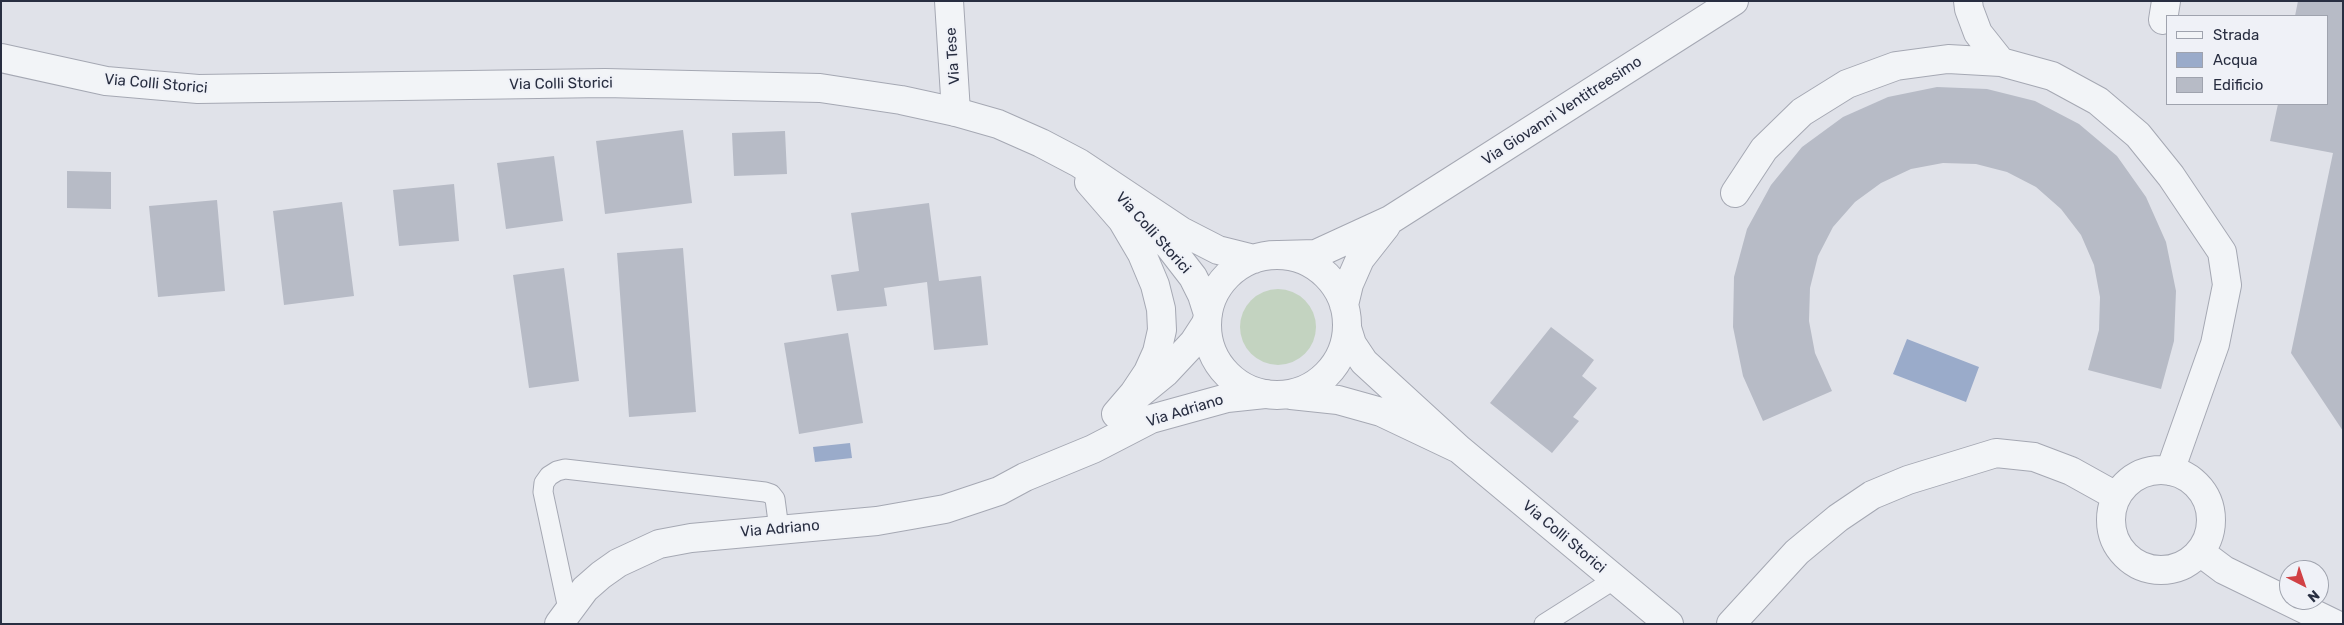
<!DOCTYPE html>
<html>
<head>
<meta charset="utf-8">
<style>
	body { margin:0 }
	#map { position:relative; width:2344px; height:625px; overflow:hidden; background:#e0e2e9; font-family:Rubik,sans-serif }
	canvas { display:block }
	.frame { position:absolute; inset:0; border:2px solid #282e41; pointer-events:none }
	.legend { position:absolute; left:2166px; top:15px; width:162px; height:90px; box-sizing:border-box; background:#eff1f7; border:1px solid #9fa3ae; margin:0; padding:6px 9px; list-style:none; font-size:15px; color:#282e41 }
	.legend li { display:flex; align-items:center; gap:10px; height:25px }
	.legend b { width:25px; border:1px solid #9fa3ae }
	.north { position:absolute; left:2279px; top:560px; width:50px; height:50px; box-sizing:border-box; background:#eff1f7; border:1px solid #9fa3ae; border-radius:50%; rotate:139deg; font-size:14px; font-weight:700; line-height:20px; text-align:center; color:#282e41 }
	.north::after { content:''; display:block; margin:auto; width:18px; height:22px; background:#d14145; clip-path:polygon(50% 0,100% 100%,50% 72%,0 100%) }
</style>
</head>
<body>
<div id="map">
<canvas width="2344" height="625"></canvas>
<div class="frame"></div>
<ul class="legend">
<li><b style="height:6px;background:#f2f4f7"></b>Strada</li>
<li><b style="height:14px;background:#9aabca"></b>Acqua</li>
<li><b style="height:14px;background:#b7bbc6"></b>Edificio</li>
</ul>
<div class="north">N</div>
</div>
<script>
const ctx = document.querySelector('canvas').getContext('2d');
ctx.lineJoin = 'round';
function fill(path, color) { ctx.fillStyle = color; ctx.fill(path, 'evenodd'); }
const toPath = rows => new Path2D(rows.map(r => 'M' + r).join(''));
function strokePath(path, color, width, dash) { ctx.strokeStyle = color; ctx.lineWidth = width; ctx.lineCap = dash ? 'butt' : 'round'; ctx.setLineDash(dash || []); ctx.stroke(path); }
function drawText(font, color, halo, rows, align = 'center') {
  ctx.font = font + ' Rubik,sans-serif'; ctx.lineWidth = 4; ctx.setLineDash([]); ctx.textBaseline = 'middle'; ctx.strokeStyle = halo; ctx.fillStyle = color; for (const [text, x, y, turn = 0] of rows) {
    ctx.save(); ctx.translate(x, y); ctx.rotate((+turn || 0) * Math.PI / 180); ctx.textAlign = isNaN(turn) ? turn : align; if (halo) ctx.strokeText(text, 0, 0); ctx.fillText(text, 0, 0); ctx.restore();
  }
}
const green = toPath([
	'1240 327a38 38 0 1 1 76 0a38 38 0 1 1-76 0Z'
]);
const water = toPath([
	[1907,339,1979,367,1966,402,1893,374],
	[850,443,852,458,815,462,813,447]
]);
const building = toPath([
	[2298,1,2343,1,2343,431,2291,353,2333,153,2270,141,2278,104,2328,104,2328,16,2295,16],
	[1937,87,1987,89,2035,101,2079,124,2117,156,2146,197,2166,242,2176,291,2174,341,2161,389,2088,370,2099,330,2100,297,2094,265,2081,235,2061,209,2036,187,2007,172,1976,164,1943,163,1911,169,1881,183,1855,202,1833,227,1818,256,1810,288,1809,321,1815,353,1832,391,1763,421,1743,376,1733,327,1734,277,1747,229,1771,185,1802,147,1843,117,1888,97],
	[683,130,692,203,605,214,596,141],
	[785,131,787,174,734,176,732,133],
	[554,156,563,221,506,229,497,163],
	[67,171,111,172,111,209,67,208],
	[454,184,459,241,399,246,393,190],
	[217,200,225,291,158,297,149,206],
	[342,202,354,296,284,305,273,211],
	[929,203,939,281,981,276,988,345,934,350,927,282,884,288,887,306,837,311,831,275,859,271,851,213],
	[683,248,696,412,629,417,617,253],
	[564,268,579,381,529,388,513,275],
	[1551,327,1594,360,1582,376,1597,388,1573,417,1579,421,1552,453,1490,403],
	[848,333,863,423,799,434,784,343]
]);
const service = toPath([
	[568,609,543,492,544,483,549,476,557,471,565,469,765,492,771,494,775,499,779,529],
	[1544,624,1615,579]
]);
const minor = toPath([
	[949,1,956,112],
	[1968,1,1969,9,1978,33,2001,62],
	[2163,20,2166,1],
	[1735,193,1764,149,1802,112,1847,84,1896,66,1948,59,2001,62,2052,76,2098,101,2138,135,2171,176,2222,252,2227,285,2215,344,2170,471],
	[1132,400,1165,373,1194,342,1207,322],
	'2111 520a50 50 0 1 1 100 0a50 50 0 1 1-100 0Z',
	[2200,552,2224,570,2335,624],
	[559,624,585,589,601,575,618,563,659,544,691,538,877,521,945,509,999,491,1025,477,1093,449,1151,419,1227,398,1265,394],
	[1731,624,1797,552,1838,518,1872,495,1908,480,1996,453,2034,457,2071,471,2116,496]
]);
const tertiary = toPath([
	[1,58,106,81,198,89,605,83,820,88,901,100,956,112,998,124,1041,143,1079,163,1181,231,1218,250,1254,259],
	[1089,182,1122,220,1142,254,1155,285,1161,309,1162,330,1157,352,1148,372,1134,393,1116,414],
	[1145,221,1169,246,1193,277,1202,295,1208,314],
	[1279,255,1316,254,1390,220,1734,1],
	'1207 325a70 70 0 1 1 140 0a70 70 0 1 1-140 0Z',
	[1344,305,1349,284,1360,259,1386,226],
	[1291,395,1338,400,1381,412,1459,449,1364,362,1352,344,1347,328],
	[1459,449,1669,624]
]);
const streetNames = [
	["Via Tese",953,56,-94],
	["Via Colli Storici",156,84,5],
	["Via Colli Storici",561,84,-1],
	["Via Giovanni Ventitreesimo",1562,111,-33],
	["Via Colli Storici",1153,233,48],
	["Via Adriano",1185,411,-17],
	["Via Adriano",780,529,-5],
	["Via Colli Storici",1564,537,40]
];
fill(green, '#c3d3c0');
fill(water, '#9aabca');
fill(building, '#b7bbc6');
strokePath(service, '#a5a8b3', 21);
strokePath(minor, '#a5a8b3', 30);
strokePath(tertiary, '#a5a8b3', 30);
strokePath(service, '#f2f4f7', 19);
strokePath(minor, '#f2f4f7', 28);
strokePath(tertiary, '#f2f4f7', 28);
drawText('15px', '#282e41', '#eff1f7', streetNames);
</script>
</body>
</html>
